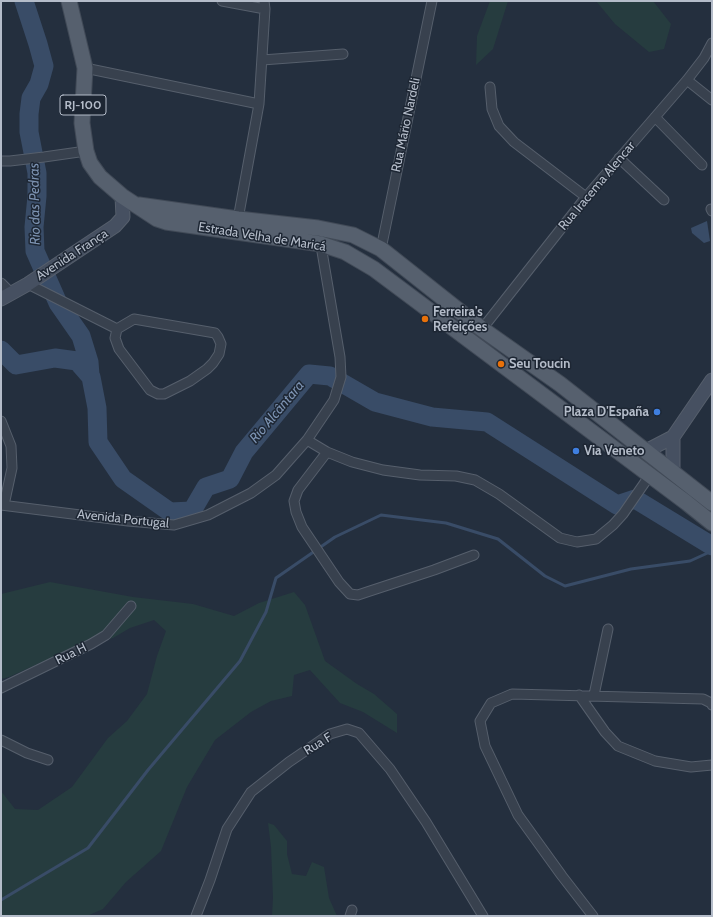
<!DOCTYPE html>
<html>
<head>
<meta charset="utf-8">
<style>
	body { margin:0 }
	#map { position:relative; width:713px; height:917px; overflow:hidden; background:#242f3e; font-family:Cabin,sans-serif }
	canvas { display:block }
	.frame { position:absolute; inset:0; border:2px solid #b4bcc9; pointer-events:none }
</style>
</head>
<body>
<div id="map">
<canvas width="713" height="917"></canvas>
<div class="frame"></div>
</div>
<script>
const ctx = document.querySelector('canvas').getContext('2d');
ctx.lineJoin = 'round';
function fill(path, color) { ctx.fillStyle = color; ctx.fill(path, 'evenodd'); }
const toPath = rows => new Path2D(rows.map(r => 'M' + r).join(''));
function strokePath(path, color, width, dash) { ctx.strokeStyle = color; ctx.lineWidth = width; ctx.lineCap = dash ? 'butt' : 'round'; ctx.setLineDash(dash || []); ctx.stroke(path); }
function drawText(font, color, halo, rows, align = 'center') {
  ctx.font = font + ' Cabin,sans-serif'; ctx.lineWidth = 3; ctx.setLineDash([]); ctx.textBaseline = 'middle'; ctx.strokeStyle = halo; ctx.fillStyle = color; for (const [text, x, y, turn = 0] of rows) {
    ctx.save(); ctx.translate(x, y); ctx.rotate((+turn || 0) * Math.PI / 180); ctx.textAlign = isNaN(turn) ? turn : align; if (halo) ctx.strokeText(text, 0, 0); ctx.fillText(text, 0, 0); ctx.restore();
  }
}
const green = toPath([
	[490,1,508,1,493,49,476,65,477,36],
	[596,1,653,1,671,24,664,49,649,52,615,24],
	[50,582,133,597,193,604,234,616,259,603,294,592,305,605,325,661,357,684,374,694,397,714,397,733,363,712,340,703,310,670,294,675,292,696,271,701,251,712,215,740,187,787,161,851,126,882,103,909,87,916,1,916,1,791,15,809,38,810,72,787,108,738,127,721,147,694,157,656,166,631,154,620,130,628,113,638,84,646,53,657,9,677,1,679,1,594],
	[268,823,274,825,287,841,287,854,292,874,306,876,312,862,324,867,329,898,337,916,272,916,273,898,271,847]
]);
const water = toPath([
	[707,221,710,241,704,243,692,233,691,228]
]);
const stream = toPath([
	[1,900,88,848,148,770,240,661,266,612,276,578,335,537,381,515,446,523,498,539,545,576,565,586,631,569,690,561,712,551]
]);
const river = toPath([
	[24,1,38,44,44,66,39,84,31,98,29,114,29,132,37,173,37,196,34,227,35,251,58,303,81,336,89,362,90,375],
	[1,350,16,365,55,358,77,361,91,377,97,408,98,442,123,479,170,512,192,511,206,487,230,479,244,452,309,374,330,376,375,402,432,417,487,422,617,505,635,499,712,546]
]);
const street = toPath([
	[222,1,265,9],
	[262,60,343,54],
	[85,68,259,104],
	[687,80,712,100],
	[490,87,492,109,499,126,514,142,586,197],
	[655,117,702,165],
	[619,158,664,200],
	[1,161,10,161,44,157,86,151],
	[711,209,712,211],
	[238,219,259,104,265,9,264,1],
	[381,249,432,1],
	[1,283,11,293],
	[28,284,117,329],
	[134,319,215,333,218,337,221,344,219,354,213,363,207,369,190,381,164,394,158,394,150,390,119,349,115,338,117,329,134,319],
	[482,329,586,197,687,80,704,58,712,43],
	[1,421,11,446,12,468,4,505],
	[307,440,327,452,352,462,383,470,420,475,456,476,475,480,499,494,560,538,577,542,596,539,613,525,623,514,650,475],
	[327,452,298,490,294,501,296,512,302,527,339,582,350,594,358,595,370,591,434,570,474,555],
	[1,505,128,521,174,525,208,515,251,493,276,475,307,440,334,400,341,377,340,357,320,240],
	[1,688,91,644,106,635,131,606],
	[579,695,605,732,618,746,655,761,691,767,712,765],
	[594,695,608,629],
	[1,740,27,753,48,760],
	[196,916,210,880,227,829,251,792,289,762,330,734,347,729,359,733,390,769,426,822,483,916],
	[350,916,352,910],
	[593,916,562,876,518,815,485,746,480,721,491,703,512,694,703,699,711,703,712,705]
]);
const secondary = toPath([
	[1,299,28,284,115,226,123,217,122,196],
	[673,437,673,473],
	[646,451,673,437,712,380]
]);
const primary = toPath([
	[69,1,85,68,82,123,86,151,90,163,100,177,122,196,157,219,166,222,321,244,345,252,374,269,687,503,712,523],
	[139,205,238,219,318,228,353,235,381,249,482,329,560,384,712,503]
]);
const markers = [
	[425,319,4,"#e8710a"],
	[501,364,4,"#e8710a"],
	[657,412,4,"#3f7fe0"],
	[576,451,4,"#3f7fe0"]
];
const shields = [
	[83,105,46]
];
const shieldNames = [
	["RJ-100",83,105]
];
const streetNames = [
	["Rua Mário Nardeli",406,125,-78],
	["Rua Iracema Alencar",597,186,-50],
	["Estrada Velha de Maricá",262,237,9],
	["Avenida França",72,255,-33],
	["Avenida Portugal",123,519,6],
	["Rua H",71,654,-26],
	["Rua F",318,744,-31]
];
const poiNames = [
	["Ferreira’s",433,312],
	["Refeições",433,327],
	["Seu Toucin",509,364],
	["Plaza D'España",649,412,"right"],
	["Via Veneto",584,451]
];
const waterNames = [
	["Rio das Pedras",35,204,-91],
	["Rio Alcântara",277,412,-50]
];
fill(green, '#263c3f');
fill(water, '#394c67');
strokePath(stream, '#394c67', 3);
strokePath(river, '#394c67', 19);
strokePath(street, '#565f6c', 11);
strokePath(secondary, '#565f6c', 15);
strokePath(primary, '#414a57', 17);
strokePath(street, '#38414e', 9);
strokePath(secondary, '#465061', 13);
strokePath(primary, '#56606e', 15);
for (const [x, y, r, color] of markers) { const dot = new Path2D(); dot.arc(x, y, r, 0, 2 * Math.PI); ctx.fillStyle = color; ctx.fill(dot); strokePath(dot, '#1d2633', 1.5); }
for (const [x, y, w] of shields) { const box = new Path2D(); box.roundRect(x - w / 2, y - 10, w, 20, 3); ctx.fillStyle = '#1d2633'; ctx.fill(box); strokePath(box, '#b4bcc9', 1); }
drawText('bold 12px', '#b4bcc9', null, shieldNames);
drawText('13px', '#b4bcc9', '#1d2633', streetNames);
drawText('bold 13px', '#b4bcc9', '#1d2633', poiNames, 'left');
drawText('italic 14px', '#7c92b1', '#1d2633', waterNames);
</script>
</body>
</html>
